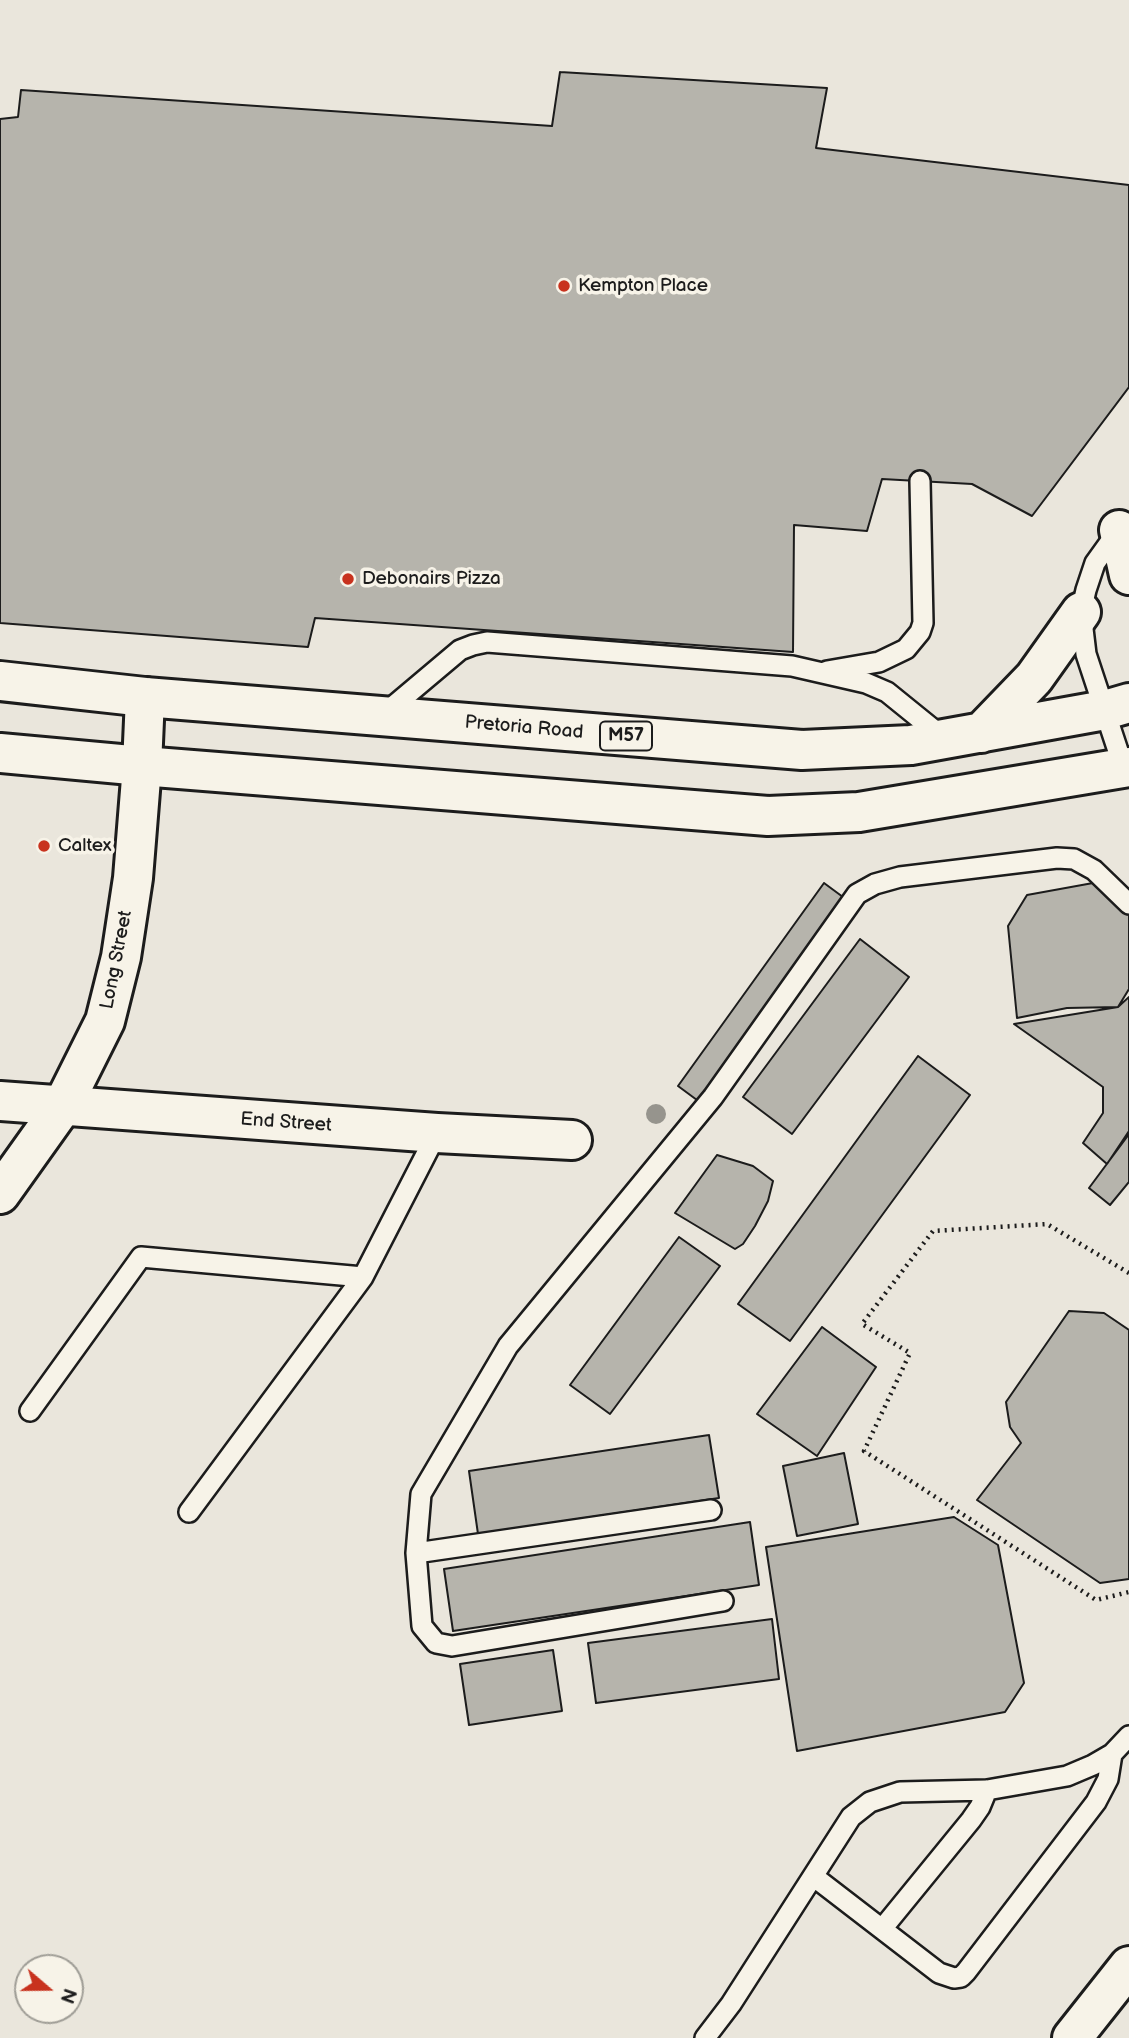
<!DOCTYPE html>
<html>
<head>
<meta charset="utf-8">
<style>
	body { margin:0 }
	#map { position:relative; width:1129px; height:2038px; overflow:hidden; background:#eae6dc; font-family:"Balsamiq Sans",sans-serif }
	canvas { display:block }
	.north { position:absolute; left:14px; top:1954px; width:70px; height:70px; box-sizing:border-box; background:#f7f3e8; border:2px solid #9f9d96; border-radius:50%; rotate:110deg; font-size:19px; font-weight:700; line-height:28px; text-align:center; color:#1c1c1c }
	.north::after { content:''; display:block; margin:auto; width:24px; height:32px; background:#c8321e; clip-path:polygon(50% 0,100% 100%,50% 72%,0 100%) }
</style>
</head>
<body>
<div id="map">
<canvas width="1129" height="2038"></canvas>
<div class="north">N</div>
</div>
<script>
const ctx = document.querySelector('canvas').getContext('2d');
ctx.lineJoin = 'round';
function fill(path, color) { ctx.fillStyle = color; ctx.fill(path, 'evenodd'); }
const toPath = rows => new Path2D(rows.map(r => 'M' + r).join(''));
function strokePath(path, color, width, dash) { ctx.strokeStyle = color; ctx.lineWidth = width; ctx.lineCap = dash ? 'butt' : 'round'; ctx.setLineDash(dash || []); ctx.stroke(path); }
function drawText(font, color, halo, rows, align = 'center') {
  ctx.font = font + ' "Balsamiq Sans",sans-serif'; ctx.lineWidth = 7; ctx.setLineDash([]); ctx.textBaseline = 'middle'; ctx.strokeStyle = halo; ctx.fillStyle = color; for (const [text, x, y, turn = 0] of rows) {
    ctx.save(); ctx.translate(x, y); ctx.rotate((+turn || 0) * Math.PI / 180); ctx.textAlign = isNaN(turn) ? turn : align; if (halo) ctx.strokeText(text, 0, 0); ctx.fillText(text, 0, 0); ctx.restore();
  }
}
const building = toPath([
	[560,72,827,88,816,148,1129,185,1129,387,1032,516,972,484,882,479,867,531,794,525,793,652,315,618,308,647,0,623,0,119,18,117,21,90,552,126,560,72],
	[824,883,847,900,701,1103,678,1086,824,883],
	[1093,883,1129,914,1129,989,1118,1007,1067,1008,1017,1018,1008,926,1027,895,1093,883],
	[860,939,909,977,792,1134,743,1097,860,939],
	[1129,997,1129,1131,1107,1164,1083,1143,1103,1113,1103,1087,1014,1024,1118,1007,1129,997],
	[918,1056,970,1095,790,1341,738,1304,918,1056],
	[1129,1134,1129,1182,1110,1205,1089,1188,1129,1134],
	[717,1155,753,1166,773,1181,768,1201,755,1226,743,1244,735,1249,675,1213,717,1155],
	[679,1237,720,1266,610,1414,570,1385,679,1237],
	[1069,1311,1104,1313,1129,1330,1129,1579,1100,1583,977,1500,1021,1443,1010,1427,1006,1402,1069,1311],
	[822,1327,876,1367,817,1456,757,1414,822,1327],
	[709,1435,719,1498,478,1534,469,1471,709,1435],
	[844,1453,858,1524,797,1536,783,1466,844,1453],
	[954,1517,998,1545,1024,1683,1005,1712,797,1751,766,1547,954,1517],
	[750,1522,759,1585,453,1631,444,1569,750,1522],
	[772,1619,779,1679,596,1703,588,1643,772,1619],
	[553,1650,562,1711,469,1725,460,1664,553,1650]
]);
const path = toPath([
	[1129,1273,1047,1224,933,1231,862,1324,910,1353,864,1451,1096,1600,1129,1592]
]);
const lane = toPath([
	[1118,531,1095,563,1086,590,1081,612,1086,654,1124,769,1128,774],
	[827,671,879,662,906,649,920,632,923,623,920,481],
	[384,714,460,650,473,645,487,642,792,666,866,683,887,692,945,739],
	[30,1411,141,1257,363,1277],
	[189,1512,363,1277,437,1133],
	[416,1553,711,1510],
	[723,1601,452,1646,436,1643,422,1626,416,1553,421,1494,508,1346,713,1097,857,894,875,884,900,877,1057,858,1074,859,1094,870,1129,904],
	[813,1876,939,1973,954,1978,961,1977,966,1972,1096,1802,1108,1779,1112,1754],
	[882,1929,971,1820,980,1807,987,1790],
	[705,2038,731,2004,851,1817,870,1802,900,1792,987,1790,1067,1776,1093,1765,1112,1754,1129,1736]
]);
const street = toPath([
	[0,1101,437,1133,572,1140]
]);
const secondary = toPath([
	[0,1194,62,1107,105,1021,121,957,133,878,142,766,145,697],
	[1072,2038,1129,1966]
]);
const primary = toPath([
	[1119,530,1129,575],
	[0,681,145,697,802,750,911,745,1105,710,1129,703],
	[981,733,1034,678,1081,612],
	[0,753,142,766,768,816,859,812,1129,767]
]);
const trees = [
	[656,1114]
];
const markers = [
	[564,286,7,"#c8321e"],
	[348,579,7,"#c8321e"],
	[44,846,7,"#c8321e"]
];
const shields = [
	[626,736,52]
];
const shieldNames = [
	["M57",626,736]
];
const poiNames = [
	["Kempton Place",578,286],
	["Debonairs Pizza",362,579],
	["Caltex",58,846]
];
const streetNames = [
	["Pretoria Road",524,728,5],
	["Long Street",117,960,-79],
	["End Street",286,1123,4]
];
fill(building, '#b6b4ac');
strokePath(building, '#1c1c1c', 2);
strokePath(lane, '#1c1c1c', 24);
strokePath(street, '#1c1c1c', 44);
strokePath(secondary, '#1c1c1c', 44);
strokePath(primary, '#1c1c1c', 44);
strokePath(path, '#1c1c1c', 4.5, [2, 5]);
strokePath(lane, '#f7f3e8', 19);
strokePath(street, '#f7f3e8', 38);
strokePath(secondary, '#f7f3e8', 38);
strokePath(primary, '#f7f3e8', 38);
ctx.fillStyle = '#96948d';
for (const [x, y] of trees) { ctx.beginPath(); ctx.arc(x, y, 10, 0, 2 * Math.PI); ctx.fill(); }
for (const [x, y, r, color] of markers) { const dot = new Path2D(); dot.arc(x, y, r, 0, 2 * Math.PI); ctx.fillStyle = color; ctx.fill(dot); strokePath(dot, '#f7f3e8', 2.5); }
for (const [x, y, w] of shields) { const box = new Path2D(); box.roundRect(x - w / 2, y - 14.5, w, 29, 5); ctx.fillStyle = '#f7f3e8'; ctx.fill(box); strokePath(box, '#1c1c1c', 2); }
drawText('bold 18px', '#1c1c1c', null, shieldNames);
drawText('19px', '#1c1c1c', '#f7f3e8', poiNames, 'left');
drawText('19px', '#1c1c1c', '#f7f3e8', streetNames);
</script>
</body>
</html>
